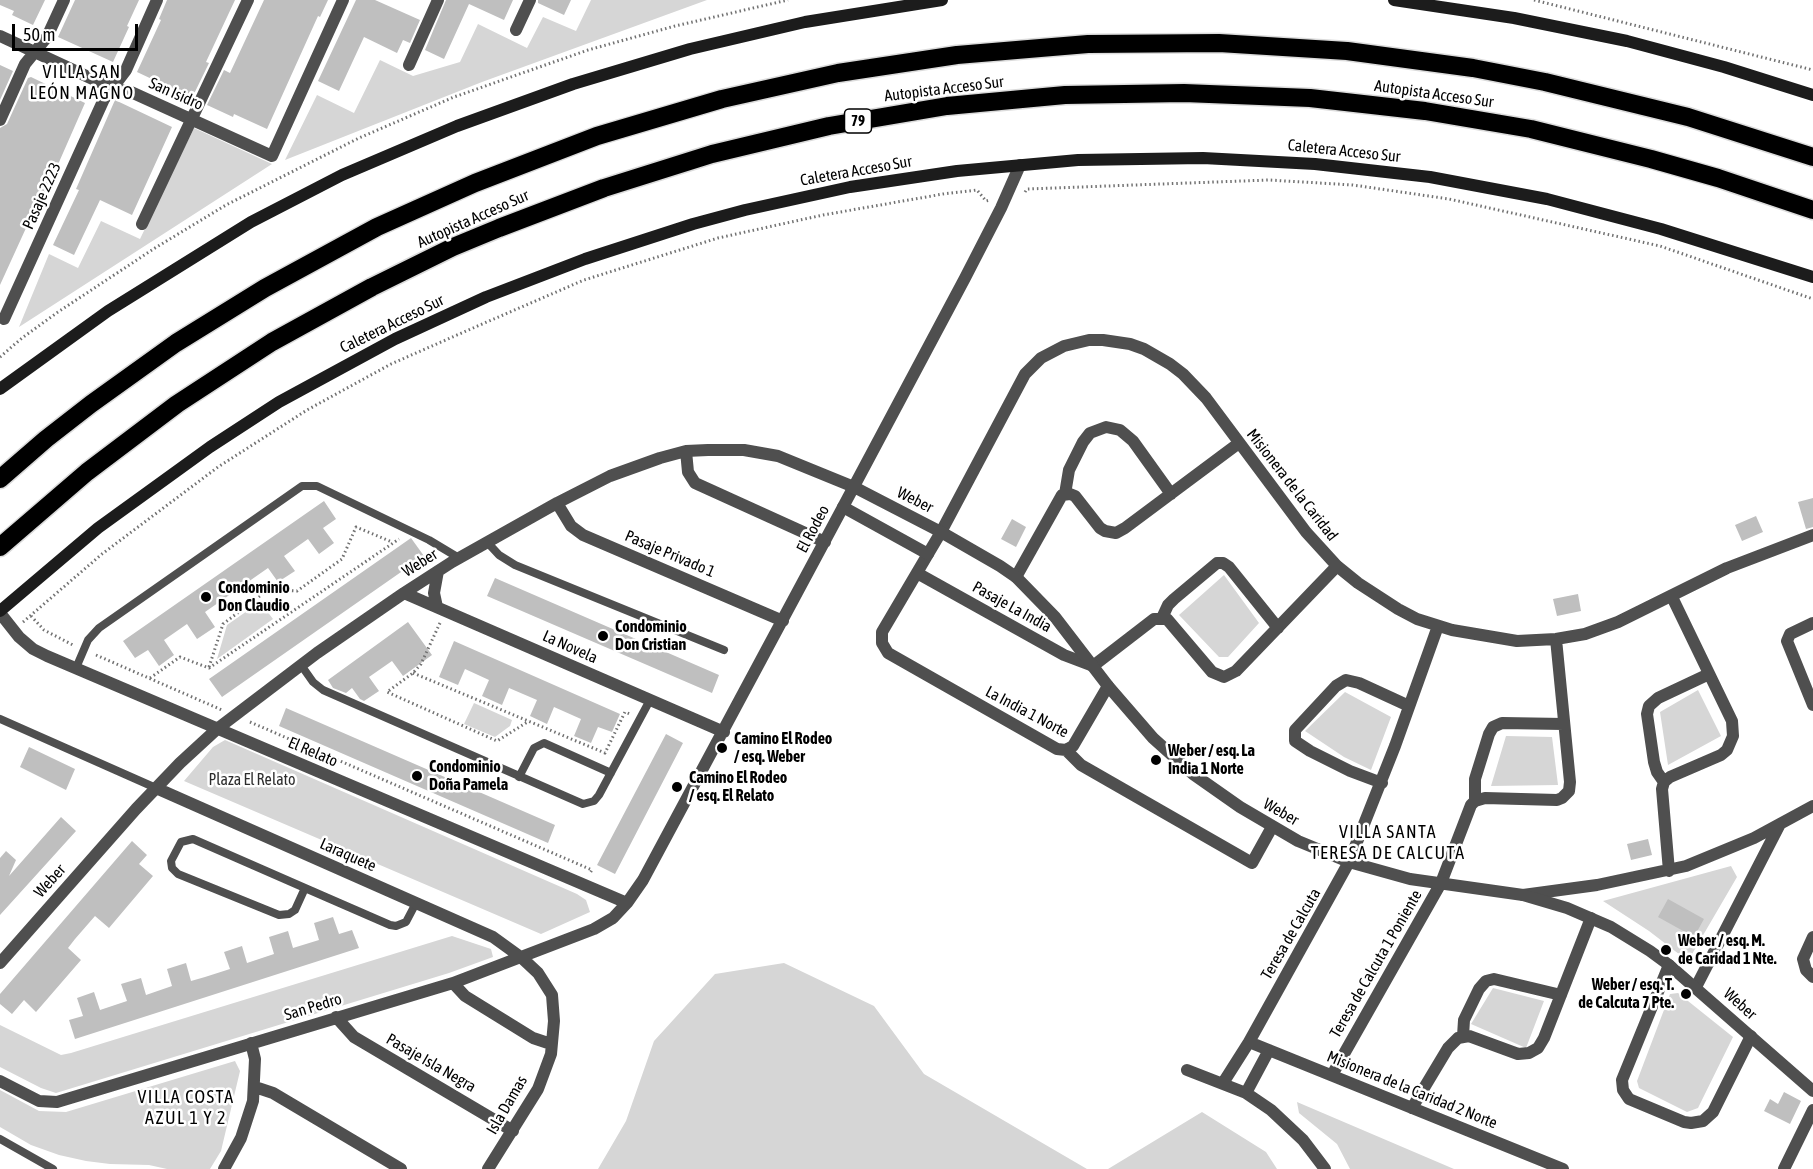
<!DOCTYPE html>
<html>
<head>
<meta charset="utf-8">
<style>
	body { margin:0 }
	#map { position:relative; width:1813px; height:1169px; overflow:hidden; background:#fff; font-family:"Asap Condensed",sans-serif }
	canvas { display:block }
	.scale { position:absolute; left:12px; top:24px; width:126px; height:27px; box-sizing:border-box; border:3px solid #000; border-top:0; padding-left:8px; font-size:18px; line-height:21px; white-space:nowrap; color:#000; -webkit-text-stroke:4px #fff; paint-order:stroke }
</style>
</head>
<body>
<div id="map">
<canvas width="1813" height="1169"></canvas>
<div class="scale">50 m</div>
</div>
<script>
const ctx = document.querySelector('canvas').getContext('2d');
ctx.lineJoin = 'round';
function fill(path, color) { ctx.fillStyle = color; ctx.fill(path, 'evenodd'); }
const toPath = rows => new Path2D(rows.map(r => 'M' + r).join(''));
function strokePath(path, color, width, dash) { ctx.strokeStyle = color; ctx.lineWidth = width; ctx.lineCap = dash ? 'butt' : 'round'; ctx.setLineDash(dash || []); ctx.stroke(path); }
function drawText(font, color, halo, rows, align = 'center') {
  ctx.font = font + ' "Asap Condensed",sans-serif'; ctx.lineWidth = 5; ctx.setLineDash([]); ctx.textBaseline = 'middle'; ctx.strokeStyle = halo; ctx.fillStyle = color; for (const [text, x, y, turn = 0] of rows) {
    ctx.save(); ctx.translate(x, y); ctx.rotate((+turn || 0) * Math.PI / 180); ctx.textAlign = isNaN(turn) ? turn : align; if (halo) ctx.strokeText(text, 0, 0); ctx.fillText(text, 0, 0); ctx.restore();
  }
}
const green = toPath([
	[591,0,707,0,482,82,285,160,317,95,354,113,380,60,413,76,460,62,478,24,527,48,543,17,576,31],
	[194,128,272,164,19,327,49,254,78,268,101,221,140,239],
	[1224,575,1259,623,1228,657,1219,657,1179,615],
	[260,602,273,619,217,659,227,625],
	[1698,690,1721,736,1668,765,1660,712],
	[1345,692,1391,717,1371,770,1344,757,1305,731],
	[474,703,512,720,510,726,495,737,464,724],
	[1506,736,1552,737,1558,785,1491,786],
	[225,740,577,894,586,900,590,912,541,934,184,781,213,747],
	[1731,866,1737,877,1688,961,1649,931,1603,901],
	[452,936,491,949,493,957,449,973,56,1093,41,1088,0,1067,0,1025,61,1055,71,1053],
	[784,963,874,1006,924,1074,1087,1169,598,1169,626,1121,654,1041,715,974],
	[1493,988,1544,1001,1526,1048,1471,1024],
	[1678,993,1733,1037,1698,1108,1687,1112,1639,1088,1637,1081,1670,994],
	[235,1061,240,1071,221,1151,210,1169,167,1169,149,1165,110,1164,86,1161,59,1155,31,1145,0,1127,0,1090,39,1111,66,1112],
	[1297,1102,1454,1169,1350,1169,1337,1144,1299,1113],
	[1202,1112,1266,1152,1277,1169,1108,1169]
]);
const building = toPath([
	[0,0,45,0,33,25,12,15,14,11,0,5],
	[75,0,139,0,127,26,129,27,113,62,58,37],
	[167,0,235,0,206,62,209,63,192,98,137,72,161,20,159,19],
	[264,0,328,0,320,17,318,16,267,129,234,114,233,117,207,105,224,70,230,73],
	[356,0,375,0,420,20,410,43,403,40,397,53,364,37,339,91,318,81],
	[446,0,513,0,504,20,469,4,444,59,425,50],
	[538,0,571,0,564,15,538,3],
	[0,65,13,71,0,100],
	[31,77,85,103,45,194,42,193,0,285,0,128,7,124,28,78],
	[115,100,172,127,132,215,100,200,74,255,53,245,79,190,76,189],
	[1813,498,1813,527,1806,529,1798,502],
	[324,501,336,519,323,528,334,543,319,554,308,539,284,556,295,571,278,582,268,568,205,612,215,627,197,639,187,624,164,640,174,655,159,666,148,650,135,658,123,641],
	[1756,516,1763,532,1742,541,1735,525],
	[1012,519,1026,527,1016,547,1001,539],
	[411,538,424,556,222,697,209,679],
	[495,578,719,675,712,693,487,596],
	[1578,594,1581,611,1557,616,1553,599],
	[408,622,432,655,403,676,392,661,369,677,379,691,364,701,360,699,352,688,346,693,333,688,328,680],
	[454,641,620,714,612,732,598,727,591,743,574,736,581,719,554,707,547,724,530,716,537,700,509,688,502,705,482,696,489,680,465,669,458,685,439,677],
	[286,708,555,825,548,843,279,726],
	[666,734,683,743,615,874,597,865],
	[29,747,75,769,66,790,20,767],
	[61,817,76,831,0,915,0,858,6,851,16,860,9,876],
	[1648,839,1652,855,1631,860,1627,844],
	[132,841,147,855,139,864,153,876,109,928,95,916,75,939,68,948,81,960,36,1012,24,1000,12,1014,0,1004,0,994],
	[1668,899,1704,919,1694,937,1658,917],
	[333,917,339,934,352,930,359,948,75,1039,69,1020,83,1016,77,998,94,992,100,1010,127,1001,121,984,141,978,146,995,172,986,167,969,186,963,191,981,205,977,230,969,224,952,242,946,247,963,274,954,269,937,288,931,293,948,319,940,314,923],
	[1784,1092,1801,1101,1790,1124,1764,1111,1770,1099,1778,1104]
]);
const path = toPath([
	[1534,0,1813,70],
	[1025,192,1027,189,1269,180,1353,185,1449,199,1660,246,1813,299],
	[0,357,22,338,58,312,155,248,226,205,359,138,454,97,588,50,675,26,788,0],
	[31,616,44,630,73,645],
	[23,622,102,554,218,467,307,410,391,364,473,328,584,280,718,238,823,215,943,194,977,190,986,201,990,200],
	[440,623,421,664,413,673,387,692,497,741,529,721],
	[96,655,222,710],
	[209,667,223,624,269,589,297,591,342,559,356,527,392,542],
	[413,673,605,753,625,712,630,714],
	[150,678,180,657,209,668,399,539],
	[250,722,592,870,590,873]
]);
const service = toPath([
	[487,542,499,555,515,565,724,650],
	[301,665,313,682,323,690,583,804,594,801,599,795,650,700],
	[76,668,88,640,99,628,302,486,317,486,429,540,459,558],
	[0,719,156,788],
	[519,777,534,748,544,743,611,773],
	[305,888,295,910,289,914,279,915,178,874,172,868,171,861,181,842,193,839,305,888,390,925,396,926,406,922,416,903],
	[0,1139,53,1169]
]);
const minor = toPath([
	[516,30,530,0],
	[0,36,112,88,131,92,272,156,343,0],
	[409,65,438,0],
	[0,120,25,64,47,37,64,0],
	[142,224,248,0],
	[4,319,104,99,126,70,157,0],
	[686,451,688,472,695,483,825,542],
	[1065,494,1069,470,1083,442,1090,433,1106,427,1120,430,1133,441,1171,494],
	[557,503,571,526,583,535,783,621],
	[941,532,1025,374,1041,358,1064,346,1089,340,1103,340,1130,344,1144,349,1170,364,1183,374,1206,398,1306,532,1337,566,1358,583,1398,609,1417,619,1452,630,1517,641,1556,639,1585,634,1618,622,1727,568,1813,535],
	[928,554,882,632,882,643,888,653,1057,749,1066,750,1081,765,1252,863,1272,827],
	[917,573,1064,655,1093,666,1154,619,1167,619,1212,672,1224,677,1236,671,1337,566],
	[1016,577,1062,495,1070,494,1075,496,1100,528,1105,531,1116,533,1125,528,1239,443],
	[404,593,724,732],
	[437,607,434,593,438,571],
	[0,613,19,637,33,649,47,656,627,903],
	[1162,618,1168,605,1174,599,1217,563,1223,563,1229,567,1278,628],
	[1813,623,1790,634,1787,641,1813,705],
	[1066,750,1073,746,1108,686],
	[1664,782,1657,772,1654,762,1647,714,1649,706,1658,698,1709,674],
	[1382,783,1350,771,1310,751,1295,741,1295,730,1336,686,1346,680,1359,683,1409,706],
	[156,788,493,937,522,958,538,973,552,995,554,1021,551,1054,538,1089,488,1169],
	[1475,801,1475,779,1489,734,1493,727,1502,723,1564,724],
	[1669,871,1662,789,1664,782,1670,777,1721,755,1727,750,1733,736,1732,721,1672,597],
	[1523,895,1597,885,1686,866,1754,838,1813,806],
	[1813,937,1803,959,1806,970,1813,977],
	[0,963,136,809,180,763,217,729,317,653,404,593,452,562,557,503,610,476,660,458,686,451,708,450,744,450,778,456,854,487],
	[1669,965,1622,1080,1623,1090,1629,1099,1684,1122,1691,1123,1703,1121,1713,1112,1751,1036],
	[453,983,465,996,533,1038,551,1044],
	[1696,987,1780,824],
	[336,1017,354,1037,513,1131],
	[1463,1036,1464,1020,1479,989,1486,981,1494,979,1561,995],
	[1249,1042,1563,1169],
	[1187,1070,1246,1093,1271,1110,1303,1140,1325,1169],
	[1332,1075,1441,883,1471,805,1475,801,1485,798,1557,800,1562,798,1569,791,1570,782,1556,639],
	[0,1081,39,1101,57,1102,453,983,594,929,613,918,627,903,643,880,843,507],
	[1223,1083,1249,1042,1349,862,1395,746,1438,626],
	[255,1087,273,1093,401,1169],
	[1246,1093,1269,1050],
	[1412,1108,1448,1048,1458,1038,1469,1036,1518,1054,1529,1053,1538,1048,1544,1038,1591,918],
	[224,1169,241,1138,253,1101,255,1059,251,1043],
	[1784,1169,1813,1110]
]);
const tertiary = toPath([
	[854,487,941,532,1000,566,1016,577,1055,617,1108,686,1153,738,1193,774,1240,807,1298,841,1349,862,1410,879,1523,895,1567,908,1611,927,1650,951,1669,965,1813,1091],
	[941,532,928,554,843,507,965,278,1001,208,1020,165]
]);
const secondary = toPath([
	[1394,0,1514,18,1627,41,1724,67,1813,95],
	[0,389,108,311,251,222,342,175,457,126,573,84,690,49,805,22,942,0],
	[0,611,98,528,210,447,279,402,395,339,486,297,585,259,693,224,745,210,850,187,957,171,1078,160,1203,158,1315,164,1430,177,1547,199,1661,229,1813,277]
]);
const motorway = toPath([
	[0,479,46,439,91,404,176,343,265,288,377,227,475,183,597,136,722,99,838,73,957,55,1088,44,1219,43,1347,51,1473,68,1545,82,1688,117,1813,157],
	[0,547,87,472,177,404,272,342,372,287,453,247,499,228,604,188,712,154,829,126,947,106,1065,95,1184,93,1310,98,1425,111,1531,129,1651,159,1718,178,1813,210]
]);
const markers = [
	[206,597,6,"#000"],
	[603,636,6,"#000"],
	[722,748,6,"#000"],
	[1156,760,6,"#000"],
	[417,776,6,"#000"],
	[677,787,6,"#000"],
	[1666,950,6,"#000"],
	[1686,994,6,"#000"]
];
const shields = [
	[858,121,27]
];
const shieldNames = [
	["79",858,121]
];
const streetNames = [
	["Autopista Acceso Sur",944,89,-7],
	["San Isidro",176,94,24],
	["Autopista Acceso Sur",1434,94,8],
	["Caletera Acceso Sur",1344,151,6],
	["Caletera Acceso Sur",856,171,-10],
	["Pasaje 2223",42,196,-66],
	["Autopista Acceso Sur",473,219,-24],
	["Caletera Acceso Sur",392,324,-26],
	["Misionera de la Caridad",1292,485,52],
	["Weber",915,500,27],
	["El Rodeo",813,529,-62],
	["Pasaje Privado 1",670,554,23],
	["Weber",420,563,-32],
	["Pasaje La India",1012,607,29],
	["La Novela",570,647,24],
	["La India 1 Norte",1027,712,28],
	["El Relato",313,752,23],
	["Weber",1281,812,30],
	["Laraquete",348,855,24],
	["Weber",50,881,-48],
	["Teresa de Calcuta",1291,934,-60],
	["Teresa de Calcuta 1 Poniente",1376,964,-60],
	["Weber",1740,1004,42],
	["San Pedro",313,1007,-17],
	["Pasaje Isla Negra",431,1063,30],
	["Misionera de la Caridad 2 Norte",1412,1090,22],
	["Isla Damas",507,1105,-60]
];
const poiNames = [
	["Condominio",218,588],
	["Don Claudio",218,606],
	["Condominio",615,627],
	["Don Cristian",615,645],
	["Camino El Rodeo",734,739],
	["/ esq. Weber",734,757],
	["Weber / esq. La",1168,751],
	["India 1 Norte",1168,769],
	["Condominio",429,767],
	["Doña Pamela",429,785],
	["Camino El Rodeo",689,778],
	["/ esq. El Relato",689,796],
	["Weber / esq. M.",1678,941],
	["de Caridad 1 Nte.",1678,959],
	["Weber / esq. T.",1674,985,"right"],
	["de Calcuta 7 Pte.",1674,1003,"right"]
];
const parkNames = [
	["Plaza El Relato",252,780]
];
const neighbourhoodNames = [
	["VILLA SAN",82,72],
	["LEÓN MAGNO",82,93],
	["VILLA SANTA",1388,832],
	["TERESA DE CALCUTA",1388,853],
	["VILLA COSTA",186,1097],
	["AZUL 1 Y 2",186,1118]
];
fill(green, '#d6d6d6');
fill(building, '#bfbfbf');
strokePath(motorway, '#dbdbdb', 21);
strokePath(path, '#717171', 3, [1.5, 3]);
strokePath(service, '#4f4f4f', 8);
strokePath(minor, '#4f4f4f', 12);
strokePath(tertiary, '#4f4f4f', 12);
strokePath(secondary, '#1c1c1c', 12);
strokePath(motorway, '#000', 18);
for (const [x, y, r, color] of markers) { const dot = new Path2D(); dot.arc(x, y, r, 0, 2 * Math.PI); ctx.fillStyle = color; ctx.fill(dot); strokePath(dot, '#fff', 2); }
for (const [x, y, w] of shields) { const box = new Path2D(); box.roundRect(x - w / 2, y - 12, w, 24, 4.5); ctx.fillStyle = '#fff'; ctx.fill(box); strokePath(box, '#000', 1.5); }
drawText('bold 15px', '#000', null, shieldNames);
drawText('16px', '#000', '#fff', streetNames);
drawText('bold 16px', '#000', '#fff', poiNames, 'left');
drawText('16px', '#2d2d2d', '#fff', parkNames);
ctx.letterSpacing = '1.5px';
drawText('18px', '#000', '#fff', neighbourhoodNames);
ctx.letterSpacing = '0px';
</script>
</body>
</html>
